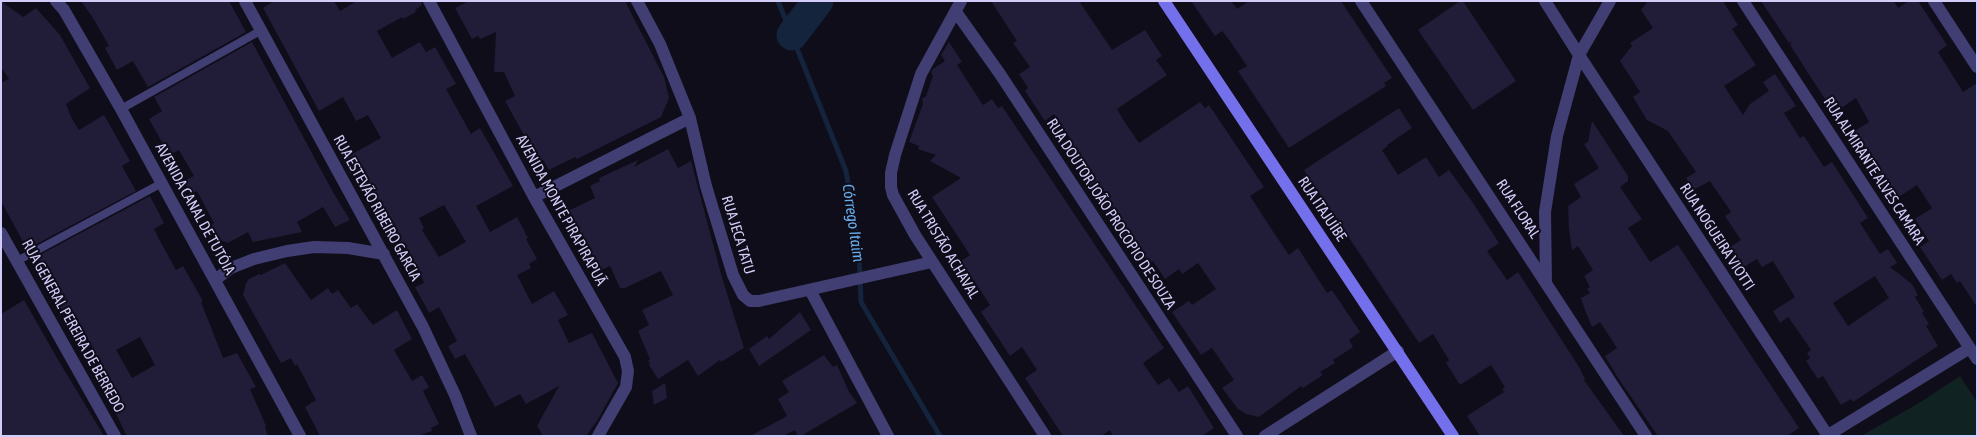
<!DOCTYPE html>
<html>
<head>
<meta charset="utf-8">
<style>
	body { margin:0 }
	#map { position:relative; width:1978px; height:437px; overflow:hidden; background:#0f0d19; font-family:"Asap Condensed",sans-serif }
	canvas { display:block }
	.frame { position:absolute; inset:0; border:2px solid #d2ccf8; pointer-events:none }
</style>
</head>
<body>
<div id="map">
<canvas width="1978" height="437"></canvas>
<div class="frame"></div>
</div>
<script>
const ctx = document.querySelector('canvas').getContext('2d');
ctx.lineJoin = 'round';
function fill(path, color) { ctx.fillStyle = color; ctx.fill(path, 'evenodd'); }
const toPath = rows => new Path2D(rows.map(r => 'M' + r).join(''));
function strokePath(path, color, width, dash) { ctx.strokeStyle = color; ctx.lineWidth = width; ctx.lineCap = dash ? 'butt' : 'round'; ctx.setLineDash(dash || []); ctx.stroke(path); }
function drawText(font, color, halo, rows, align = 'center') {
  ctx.font = font + ' "Asap Condensed",sans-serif'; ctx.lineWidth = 4; ctx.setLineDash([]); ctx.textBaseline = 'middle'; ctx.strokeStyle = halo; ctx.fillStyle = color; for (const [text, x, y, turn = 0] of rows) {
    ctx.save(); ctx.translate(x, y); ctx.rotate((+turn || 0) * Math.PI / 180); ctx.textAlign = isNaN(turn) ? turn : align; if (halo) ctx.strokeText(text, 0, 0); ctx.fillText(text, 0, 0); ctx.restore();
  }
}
const green = toPath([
	[1960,376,1977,402,1977,436,1861,436,1919,403]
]);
const stream = toPath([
	[778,1,846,171,859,251,861,302,940,436]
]);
const river = toPath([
	[792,35,818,1]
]);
const building = toPath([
	[1,1,23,17,36,8,60,35,90,88,66,104,71,117,79,130,104,115,130,161,122,166,136,191,27,249,1,201,1,83,9,79,1,67],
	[81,1,229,1,246,32,148,87,133,61,117,70,105,48,109,46,93,18],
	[274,1,334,1,340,11,357,1,421,1,422,5,415,10,416,12,403,19,402,17,377,31,392,58,420,42,426,52,435,47,456,84,446,89,471,134,480,128,513,186,476,206,490,232,517,217,528,238,526,239,537,259,529,264,531,268,517,275,532,304,554,291,568,315,558,320,569,343,592,333,618,383,597,421,586,436,543,436,537,426,559,386,526,404,520,394,495,407,465,354,455,359,448,346,457,341,439,307,429,313,415,287,424,283,419,270,402,241,399,243,395,235,393,236,378,210,381,208,360,168,350,174,343,159,381,138,368,115,356,121,343,97,319,111,263,8],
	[444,205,466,242,439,257,422,230,424,228,419,218],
	[469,1,625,1,664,77,669,98,661,117,577,159,575,157,549,170,543,160,539,162,505,101,515,96,504,72,494,72,496,32,480,39,478,36,472,39,455,8],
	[991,1,1079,1,1112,50,1145,30,1162,56,1156,60,1167,75,1117,109,1124,121,1139,143,1200,102,1205,108,1209,105,1264,187,1250,196,1272,230,1289,255,1298,248,1327,293,1332,290,1360,332,1349,340,1353,347,1333,360,1335,363,1320,372,1323,375,1303,388,1301,386,1259,417,1246,414,1238,409,1222,388,1234,380,1212,348,1201,355,1172,312,1189,301,1192,305,1216,289,1198,263,1182,274,1179,269,1165,279,1153,261,1143,268,1061,145,1070,138,1054,114,1045,121,1025,91,1028,88,1019,74,1030,67,1013,43,1017,41],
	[1191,1,1231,1,1237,9,1249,1,1341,1,1392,78,1384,83,1386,86,1289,148,1238,71,1247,66,1230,41,1222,31,1215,36],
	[1460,1,1463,1,1516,81,1473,110,1418,30],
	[1648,1,1723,1,1738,25,1732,29,1756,65,1724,86,1743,115,1750,104,1769,91,1763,82,1775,74,1796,106,1784,113,1800,138,1804,136,1824,167,1832,162,1868,218,1860,223,1880,254,1888,249,1897,263,1890,267,1912,284,1918,295,1915,297,1924,312,1922,313,1929,324,1926,326,1938,346,1853,402,1851,399,1841,405,1823,376,1818,379,1806,361,1810,358,1807,353,1811,350,1796,328,1788,317,1780,323,1773,311,1795,297,1773,261,1762,267,1757,259,1744,267,1730,247,1741,240,1725,216,1731,212,1710,181,1693,190,1686,178,1696,172,1668,131,1647,120,1633,97,1640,92,1620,61,1632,46,1630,43,1653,28,1641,10],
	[1875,276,1889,298,1848,326,1833,303],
	[1761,1,1894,1,1898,8,1909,1,1918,1,1947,45,1938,52,1963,92,1977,83,1977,307,1960,281,1957,283,1951,274,1942,280,1920,247,1929,241,1915,219,1932,208,1917,185,1891,202,1848,135,1869,122,1856,98,1834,113,1790,45,1792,42,1789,43],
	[252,42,334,194,350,220,335,227,323,207,297,222,302,232,253,242,248,232,228,243,215,238,209,226,214,223,197,191,191,194,184,181,194,176,179,150,169,155,149,119,162,111,154,97],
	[949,42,962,62,957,65,983,105,992,99,998,108,1002,106,1164,348,1143,363,1158,385,1169,378,1179,392,1188,386,1214,428,1202,436,1113,436,1110,430,1101,436,1063,436,1025,378,1037,370,1022,347,1010,356,981,312,990,305,961,261,970,255,932,197,961,178,930,161,936,155,918,149,919,146,909,142,923,104,922,99,926,96,933,76,931,73,933,69,945,61,941,55],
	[1399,108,1412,128,1387,145,1388,146,1382,150,1396,172,1398,175,1426,157,1439,177,1449,170,1471,200,1499,243,1487,251,1507,280,1518,272,1579,367,1585,379,1584,380,1624,436,1480,436,1467,416,1504,392,1502,389,1505,387,1491,365,1460,385,1446,363,1449,360,1433,334,1419,343,1304,170],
	[1592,121,1628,176,1628,181,1620,187,1642,219,1628,228,1650,262,1678,245,1799,428,1787,436,1658,436,1618,378,1605,356,1617,348,1600,322,1592,327,1585,310,1581,298,1590,293,1587,289,1590,287,1584,276,1593,270,1578,246,1572,250,1569,229,1568,206,1581,197,1574,184,1599,168,1584,144,1588,142],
	[668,149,678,168,691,161,721,274,744,348,721,362,720,360,698,376,688,360,658,379,649,365,650,364,648,361,650,359,638,331,649,325,642,310,673,295,661,271,625,288,620,288,610,266,595,273,562,214,595,198,590,186,600,181,599,178,638,160,634,167],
	[150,196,164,223,154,229,159,239,176,270,183,266,203,301,201,302,223,358,237,353,242,362,256,387,250,389,266,426,265,427,268,436,127,436,86,354,94,350,79,322,71,327,34,258],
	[140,337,155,365,132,378,116,350],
	[285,263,311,300,328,288,332,294,338,290,351,308,357,304,373,325,397,310,412,339,394,350,412,381,422,375,429,387,423,391,439,424,431,428,432,431,418,436,320,436,305,407,316,400,297,364,295,366,291,358,281,363,243,295,246,283,249,279,259,274,261,275],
	[24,300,57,358,104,436,1,436,1,314],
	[800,312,811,330,759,366,749,349,767,336,769,339],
	[824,355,833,367,837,365,849,392,857,403,801,436,798,436,795,430,783,436,750,436,787,416,778,399,789,392,782,381],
	[665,383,667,398,654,405,652,391]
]);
const service = toPath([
	[121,109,260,31],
	[17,261,162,183]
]);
const minor = toPath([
	[56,1,64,10,121,109,300,436],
	[245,1,423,327,455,395,471,436],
	[429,1,534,197,625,357,628,371,626,387,598,436],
	[637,1,660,44,690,118,706,186,733,275,743,295,750,301,759,301,932,262],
	[961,1,921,74,895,155,891,173,891,187,893,195,915,235,1045,436],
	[1361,1,1646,436],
	[1545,1,1579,55,1828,436],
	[1743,1,1977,359],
	[1934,1,1977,67],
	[956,12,1000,74,1237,436],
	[534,197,690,118],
	[1,233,115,436],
	[215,280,231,268,254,259,287,251,314,247,348,248,384,254],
	[1546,282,1545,212,1557,136,1579,55,1610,1],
	[810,290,888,436],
	[1828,435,1970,348],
	[1265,436,1398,351]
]);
const secondary = toPath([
	[1164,1,1453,436]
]);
const streetNames = [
	["RUA ALMIRANTE ALVES CAMARA",1874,171,57],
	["RUA ESTEVÃO RIBEIRO GARCIA",377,208,61],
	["AVENIDA CANAL DE TUTÓIA",195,209,61],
	["RUA ITAJUÍBE",1322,209,56],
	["RUA FLORAL",1518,209,57],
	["AVENIDA MONTE PIRAPIRAPUÃ",561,210,61],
	["RUA DOUTOR JOÃO PROCOPIO DE SOUZA",1111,214,57],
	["RUA JECA TATU",738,235,73],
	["RUA NOGUEIRA VIOTTI",1717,237,57],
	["RUA TRISTÃO ACHAVAL",943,244,59],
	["RUA GENERAL PEREIRA DE BERREDO",73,326,61]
];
const waterNames = [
	["Córrego Itaim",853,223,82]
];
fill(green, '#122');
strokePath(stream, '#13243c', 5);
strokePath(river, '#13243c', 31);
fill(building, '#211c38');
strokePath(service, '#403e72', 8);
strokePath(minor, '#403e72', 12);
strokePath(secondary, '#7470eb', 12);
drawText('15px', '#d2ccf8', '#0f0d19', streetNames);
drawText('italic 16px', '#68adea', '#0f0d19', waterNames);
</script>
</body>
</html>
